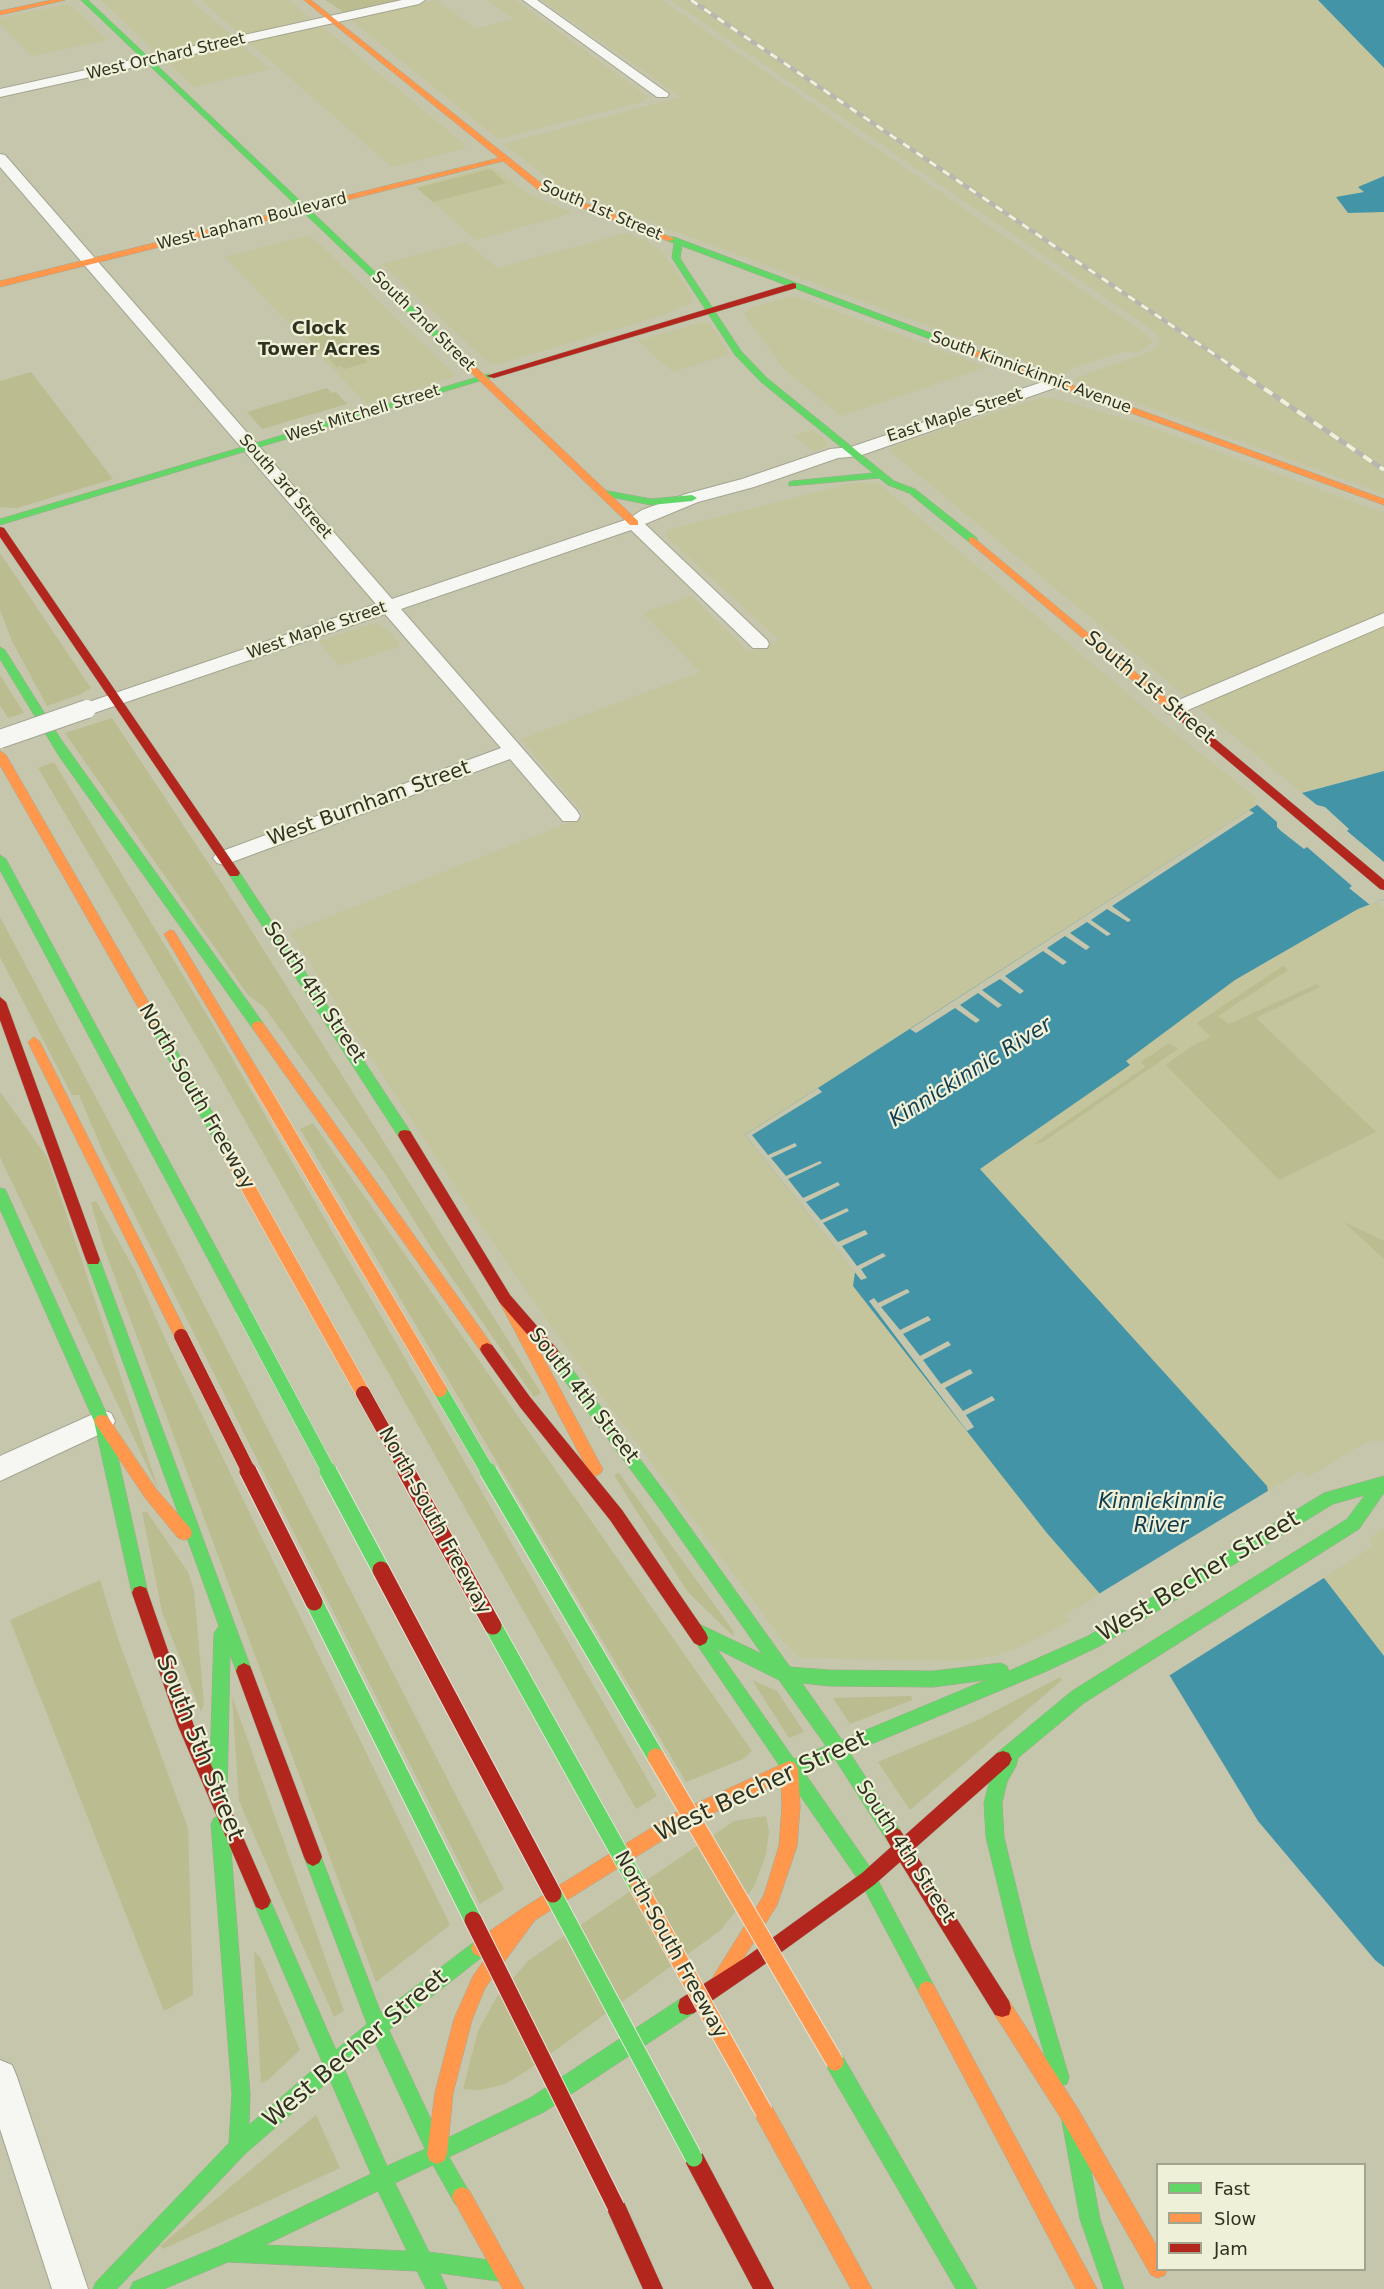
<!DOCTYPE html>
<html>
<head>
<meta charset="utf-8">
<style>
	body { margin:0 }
	#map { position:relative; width:1384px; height:2289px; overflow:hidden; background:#c5c6ac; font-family:"DejaVu Sans",sans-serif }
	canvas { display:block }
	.legend { position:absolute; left:1156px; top:2163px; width:210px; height:108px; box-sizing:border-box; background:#eff0d8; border:2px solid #a3a48e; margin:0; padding:8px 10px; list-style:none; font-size:18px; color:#30311e }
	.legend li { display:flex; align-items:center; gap:12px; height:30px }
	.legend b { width:30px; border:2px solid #a3a48e }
</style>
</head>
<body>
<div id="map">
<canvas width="1384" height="2289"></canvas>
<ul class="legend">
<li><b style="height:8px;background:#63d668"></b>Fast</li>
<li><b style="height:8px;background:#ff974d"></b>Slow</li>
<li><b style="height:8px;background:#b3261e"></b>Jam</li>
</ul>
</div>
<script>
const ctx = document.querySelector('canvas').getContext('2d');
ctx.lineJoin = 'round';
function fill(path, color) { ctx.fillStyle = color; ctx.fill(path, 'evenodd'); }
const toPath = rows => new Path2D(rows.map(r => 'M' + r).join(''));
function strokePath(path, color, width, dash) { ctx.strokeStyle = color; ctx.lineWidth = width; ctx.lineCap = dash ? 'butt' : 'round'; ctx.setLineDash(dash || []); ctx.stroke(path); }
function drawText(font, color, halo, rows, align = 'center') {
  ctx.font = font + ' "DejaVu Sans",sans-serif'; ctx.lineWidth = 4.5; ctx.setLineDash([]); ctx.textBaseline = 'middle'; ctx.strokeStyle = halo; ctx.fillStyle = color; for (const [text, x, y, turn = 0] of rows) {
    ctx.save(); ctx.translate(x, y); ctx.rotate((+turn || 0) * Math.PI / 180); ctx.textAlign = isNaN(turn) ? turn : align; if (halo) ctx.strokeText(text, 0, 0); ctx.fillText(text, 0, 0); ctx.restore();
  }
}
const built = toPath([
	[101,0,190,0,232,36,157,53],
	[201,0,289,0,311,19,241,35],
	[437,0,476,29,514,19,487,0,515,0,648,97,641,102,498,139,351,20],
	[542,0,661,0,1143,332,1152,341,1151,345,1136,353,1125,351,1072,368,1063,376,562,189,504,144,681,97],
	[670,0,1318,0,1384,68,1384,176,1359,186,1365,192,1336,197,1348,213,1384,212,1384,494,1073,379,1153,351,1160,343,1156,332],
	[64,5,72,6,107,40,32,56,0,24,0,18],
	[313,28,324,28,464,144,465,148,392,167,249,42],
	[240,44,270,69,194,87,168,63,172,59],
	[486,167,494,168,530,195,573,213,476,240,416,187],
	[626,233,645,240,663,252,693,297,691,303,660,316,495,365,489,363,382,264,465,242,497,268],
	[310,235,453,373,453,377,367,404,225,257],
	[789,297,798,297,986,367,841,416,784,369,744,314,747,309],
	[699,323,710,324,730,354,673,372,638,341],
	[1040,398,1056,399,1141,424,1384,513,1384,771,1301,792,890,451,893,446],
	[813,430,828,443,826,447,813,451,794,436],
	[852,483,877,483,883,487,1153,715,1257,799,1252,801,1257,805,745,1135,855,1272,853,1286,1046,1532,1100,1594,1064,1615,1071,1621,1018,1648,998,1655,960,1661,800,1658,784,1642,563,1343,469,1208,290,932,586,816,521,739,700,672,643,613,691,596,749,652,780,641,666,536,667,530],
	[376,623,391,633,401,646,339,666,319,641],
	[1377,902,1384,908,1384,1441,1368,1441,1308,1477,1302,1470,1268,1491,1267,1486,980,1169,1129,1065,1125,1061,1235,980,1358,909],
	[1384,1528,1384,1656,1324,1578,1374,1546,1368,1539]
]);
const green = toPath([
	[325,0,401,0,344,12],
	[490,169,506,183,433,202,417,188],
	[327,322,368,362,345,369,341,366,337,367,300,329],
	[31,372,113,479,17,508,0,507,0,381],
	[327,388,332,393,336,392,347,404,262,429,247,412],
	[0,553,91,688,79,695,47,706,12,641,0,610],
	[0,675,24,713,8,718,0,705],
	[112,718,221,882,541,1393,534,1397,432,1249,385,1174,264,1007,248,995,65,733],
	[54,762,213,1025,657,1796,636,1809,210,1059,38,768],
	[0,917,145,1190,504,1889,480,1904,104,1154,79,1095,72,1095,0,957],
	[1283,966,1288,970,1218,1016,1229,1024,1317,984,1320,987,1256,1018,1376,1132,1279,1180,1166,1065,1192,1046,1211,1037,1197,1023],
	[1169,1043,1178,1049,1043,1142,1032,1145,1145,1067,1141,1062],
	[0,1092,47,1157,159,1491,0,1157],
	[313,1123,752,1751,743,1759,686,1782,300,1129],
	[96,1201,135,1271,167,1343,450,1925,376,1982,103,1245,91,1203],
	[1344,1222,1384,1241,1384,1259],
	[619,1473,734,1632,733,1636,687,1591,614,1475],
	[142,1512,147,1512,188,1572,194,1591,204,1704,201,1712,162,1612],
	[100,1580,118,1639,188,1828,193,1995,164,2011,10,1620],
	[1060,1677,1062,1680,910,1810,878,1762,978,1720],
	[752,1680,777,1691,804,1732,789,1738],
	[232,1696,344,2011,334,2017,239,1801],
	[911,1696,912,1700,850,1724,833,1698],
	[766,1816,769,1832,766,1854,754,1887,721,1930,528,2070,505,2084,481,2090,463,2089,478,2031,496,1998,529,1960,734,1821],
	[254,1952,260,1957,300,2050,269,2079,261,2083],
	[316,2115,340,2168,163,2249,160,2246]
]);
const water = toPath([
	[1318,0,1384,0,1384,68],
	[1384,176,1384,212,1348,213,1336,197,1364,192,1358,187],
	[1384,771,1384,899,1358,909,1235,980,1126,1061,1130,1065,980,1169,1267,1486,1268,1491,1324,1578,1384,1656,1384,1967,1375,1960,1258,1821,1142,1630,1100,1594,1046,1532,853,1286,855,1272,745,1135,1257,805]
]);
const pier = toPath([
	[1298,790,1317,805,1325,807,1349,829,1347,831,1384,862,1384,899,1370,905,1349,888,1352,886,1307,847,1304,849,1281,831,1277,827,1277,822,1255,803],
	[1249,810,1254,813,1112,906,1131,920,1128,922,1107,909,1091,920,1111,934,1107,936,1087,922,1070,933,1090,947,1086,950,1065,936,1047,948,1067,962,1063,965,1043,951,1005,976,1024,991,1020,994,1000,979,982,990,1002,1005,998,1008,978,993,960,1005,980,1020,976,1023,955,1008,916,1033,910,1029],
	[818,1088,822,1092,752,1135,768,1155,795,1143,797,1146,771,1158,786,1176,820,1161,822,1163,788,1179,803,1198,838,1182,840,1185,806,1202,821,1220,847,1208,849,1211,823,1223,838,1242,865,1230,868,1234,842,1246,857,1266,883,1253,886,1256,861,1269,867,1278,861,1280,745,1135],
	[907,1289,910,1292,881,1307,900,1330,928,1316,931,1320,903,1334,920,1356,948,1341,951,1345,923,1360,941,1384,970,1369,973,1373,945,1388,963,1411,992,1396,995,1400,966,1415,974,1427,967,1431,869,1301,874,1298,878,1303],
	[1271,1489,1327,1576,1167,1677,1140,1632,1097,1595]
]);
const street = toPath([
	[402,0,425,0,419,4,0,97,0,89,402,0],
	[523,0,537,0,669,94,667,97,657,97,523,0],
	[0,154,5,155,392,599,628,519,642,510,686,494,742,479,830,449,851,447,1051,379,1057,377,1065,382,1063,385,859,456,838,458,754,487,698,502,645,524,767,640,769,644,767,648,753,648,631,530,401,609,577,811,580,816,577,821,563,821,510,759,224,865,217,863,213,858,217,853,501,748,385,614,94,713,80,713,77,709,80,705,376,604,0,167,0,154],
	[1384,613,1384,626,1181,713,1174,715,1167,713,1164,709,1167,705,1384,613],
	[102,1410,111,1413,115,1421,111,1429,0,1481,0,1456,102,1410],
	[0,2060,12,2065,17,2077,88,2289,52,2289,0,2129,0,2060]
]);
const fast = toPath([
	[81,0,88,0,461,353,461,357,455,357,81,0],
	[668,237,674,237,981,352,981,356,975,356,682,246,680,258,683,263,741,351,767,378,894,481,915,489,977,538,977,542,969,542,909,493,888,485,879,478,789,486,789,482,792,481,873,473,761,382,735,355,672,258,674,243,668,241,668,237],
	[488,374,496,376,0,525,0,519,488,374],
	[603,490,651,499,692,495,697,498,692,501,651,505,600,495,598,493,603,490],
	[0,647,5,650,60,738,263,1023,264,1026,263,1029,253,1029,59,756,0,659,0,647],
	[0,855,6,859,247,1305,249,1309,247,1313,242,1315,237,1313,0,870,0,855],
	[234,869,238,870,410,1131,412,1135,410,1139,400,1139,230,876,228,873,230,870,234,869],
	[155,1020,160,1022,235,1151,237,1155,235,1159,225,1159,149,1025,155,1020],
	[0,1188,5,1189,7,1193,110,1421,148,1593,146,1598,140,1600,134,1598,132,1593,94,1421,0,1209,0,1188],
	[93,1254,98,1256,100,1260,252,1671,250,1676,244,1679,238,1676,230,1654,227,1799,224,1805,218,1807,212,1805,209,1799,214,1633,219,1626,86,1260,88,1256,93,1254],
	[552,1347,557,1349,667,1495,790,1667,829,1670,933,1671,1001,1663,1007,1666,1009,1671,1088,1636,1324,1493,1384,1476,1384,1493,1359,1529,1084,1703,1018,1758,1016,1766,1007,1782,1002,1803,1004,1837,1031,1948,1069,2077,1067,2084,1060,2086,1053,2084,1051,2077,1013,1948,986,1837,984,1803,990,1779,998,1765,994,1759,997,1753,1072,1691,1347,1519,1365,1495,1333,1504,1100,1646,1047,1671,850,1753,900,1830,903,1836,900,1842,894,1845,888,1842,835,1759,804,1772,874,1873,933,1984,936,1990,933,1996,927,1999,921,1996,862,1885,788,1778,783,1780,777,1778,774,1772,779,1765,687,1630,689,1625,695,1622,762,1654,657,1505,547,1357,545,1353,547,1349,552,1347],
	[717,1649,779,1680,826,1746,794,1759,717,1649],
	[986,1680,842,1740,802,1683,829,1686,933,1687,986,1680],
	[220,1815,226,1818,229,1824,250,2094,249,2125,322,2062,253,1901,256,1895,262,1892,268,1895,336,2050,367,2024,304,1857,307,1851,313,1848,319,1851,381,2013,474,1942,480,1939,486,1942,489,1948,486,1954,389,2030,441,2141,530,2098,680,1999,687,1997,694,1999,696,2006,694,2013,544,2112,449,2157,472,2197,469,2204,462,2207,455,2204,433,2165,395,2183,429,2252,504,2262,511,2265,514,2272,511,2279,504,2282,440,2273,447,2289,426,2289,417,2271,228,2262,164,2289,130,2289,133,2282,220,2246,371,2174,330,2080,245,2154,117,2289,93,2289,96,2282,229,2143,232,2094,211,1824,214,1818,220,1815],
	[375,2042,425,2149,387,2166,344,2068,375,2042],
	[378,2191,407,2251,265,2245,378,2191],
	[835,2053,842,2055,977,2289,956,2289,828,2069,826,2062,828,2055,835,2053],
	[1071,2106,1078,2109,1081,2116,1100,2219,1124,2289,1104,2289,1080,2219,1061,2116,1064,2109,1071,2106]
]);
const slow = toPath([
	[52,0,65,0,0,15,0,11,52,0],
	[304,0,311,0,547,188,675,239,668,241,541,192,503,161,0,287,0,281,499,158,304,0],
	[978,351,1384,499,1384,505,975,356,974,354,978,351],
	[455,353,461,353,638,521,638,525,630,525,455,357,455,353],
	[973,537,1177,707,1177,711,1169,711,969,542,969,538,973,537],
	[0,751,6,755,160,1022,161,1025,160,1028,150,1028,0,765,0,751],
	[170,930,174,931,262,1077,264,1080,262,1083,252,1083,164,934,170,930],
	[258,1021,263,1023,492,1345,494,1349,492,1353,487,1355,482,1353,253,1029,252,1026,253,1023,258,1021],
	[34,1037,40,1042,186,1332,188,1336,186,1340,181,1342,176,1340,28,1042,34,1037],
	[505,1293,510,1295,600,1464,603,1469,600,1474,595,1476,590,1474,498,1299,500,1295,505,1293],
	[102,1415,107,1416,156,1489,190,1528,192,1533,190,1538,184,1540,178,1538,146,1499,97,1426,94,1421,97,1416,102,1415],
	[789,1761,795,1763,798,1769,800,1807,797,1846,777,1905,723,1991,717,1994,711,1991,708,1985,764,1895,779,1846,782,1807,781,1782,687,1825,535,1920,485,1988,472,2020,453,2093,447,2154,444,2161,437,2164,430,2161,427,2154,435,2093,454,2019,473,1976,490,1952,480,1957,474,1954,471,1948,474,1942,523,1908,675,1813,789,1761],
	[927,1981,933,1984,1097,2289,1076,2289,921,1996,918,1990,921,1984,927,1981],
	[1002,1999,1009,2001,1078,2109,1158,2248,1158,2270,1167,2270,1165,2275,1158,2278,1151,2275,1064,2123,995,2015,993,2008,995,2001,1002,1999],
	[764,2102,771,2105,872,2289,851,2289,757,2119,754,2112,757,2105,764,2102],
	[462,2187,469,2190,524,2289,503,2289,452,2197,455,2190,462,2187]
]);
const jam = toPath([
	[793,283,796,284,796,288,494,378,486,376,793,283],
	[0,527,4,528,238,870,240,873,238,876,230,876,0,537,0,527],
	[1173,706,1177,707,1384,880,1384,890,1380,889,1169,711,1169,707,1173,706],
	[0,997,6,1002,100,1260,98,1264,88,1264,86,1260,0,1020,0,997],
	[405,1130,410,1131,510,1295,557,1349,559,1353,557,1357,552,1359,547,1357,500,1303,400,1139,398,1135,400,1131,405,1130],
	[487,1343,492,1345,530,1397,622,1510,706,1633,708,1638,706,1643,700,1646,694,1643,610,1520,520,1407,482,1353,480,1349,482,1345,487,1343],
	[140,1586,146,1588,148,1593,194,1726,271,1901,268,1907,262,1910,256,1907,178,1726,132,1593,134,1588,140,1586],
	[244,1663,250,1666,252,1671,322,1857,319,1863,313,1866,307,1863,304,1857,236,1671,238,1666,244,1663],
	[1003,1751,1009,1753,1012,1759,1009,1765,913,1850,1009,2001,1011,2008,1009,2015,1002,2017,995,2015,900,1862,874,1885,758,1969,694,2013,687,2015,680,2013,678,2006,680,1999,746,1957,862,1873,891,1847,885,1836,888,1830,894,1827,900,1830,904,1836,997,1753,1003,1751],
	[694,2148,701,2151,774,2289,753,2289,687,2165,684,2158,687,2151,694,2148],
	[616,2197,623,2200,663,2289,643,2289,606,2207,609,2200,616,2197]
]);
const railFar1 = toPath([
	[691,0,1233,367]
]);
const rail = toPath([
	[1231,366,1384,470]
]);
const streetBridge = toPath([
	[0,739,87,709]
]);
const fastBridgeFar1 = toPath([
	[242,1309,329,1472],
	[440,1390,488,1472]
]);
const fastBridge = toPath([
	[328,1471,381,1570],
	[488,1471,656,1757],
	[314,1602,473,1920],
	[493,1626,639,1888],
	[553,1894,694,2158]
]);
const slowBridgeFar1 = toPath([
	[257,1080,440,1390],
	[230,1155,363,1393]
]);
const slowBridge = toPath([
	[656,1757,835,2062],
	[639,1888,764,2112]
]);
const jamBridgeFar1 = toPath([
	[181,1336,249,1472],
	[363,1393,407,1472]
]);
const jamBridge = toPath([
	[248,1471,314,1602],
	[406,1471,493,1626],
	[381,1570,553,1894],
	[473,1920,616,2207]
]);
const farStreetnames = [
	["West Orchard Street",166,57,-13],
	["South 1st Street",601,211,23],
	["West Lapham Boulevard",252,222,-14],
	["South 2nd Street",423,322,44],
	["South Kinnickinnic Avenue",1031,373,20],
	["West Mitchell Street",363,414,-17],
	["East Maple Street",955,416,-18],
	["South 3rd Street",285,487,49],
	["West Maple Street",317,631,-19]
];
const farQuarternames = [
	["Clock",319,329],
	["Tower Acres",319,350]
];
const streetNames = [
	["South 1st Street",1149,688,40],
	["West Burnham Street",369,804,-20],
	["South 4th Street",314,993,56],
	["North-South Freeway",196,1097,60],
	["South 4th Street",583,1396,52],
	["North-South Freeway",434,1521,61],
	["South 4th Street",905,1852,57],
	["North-South Freeway",670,1945,61]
];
const waterNames = [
	["Kinnickinnic River",971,1073,-32],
	["Kinnickinnic",1161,1503],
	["River",1161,1527]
];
const nearStreetnames = [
	["West Becher Street",1199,1577,-31],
	["South 5th Street",199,1748,68],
	["West Becher Street",762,1787,-25],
	["West Becher Street",356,2049,-40]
];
fill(built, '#c4c59c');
fill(green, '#bbbc8f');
fill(water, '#4494a8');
fill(pier, '#c5c6ac');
strokePath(street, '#a4a590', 2);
strokePath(fast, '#a4a590', 1);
strokePath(slow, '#a4a590', 1);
strokePath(jam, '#a4a590', 1);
fill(street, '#f6f6f3');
fill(fast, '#63d668');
fill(slow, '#ff974d');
fill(jam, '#b3261e');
strokePath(railFar1, '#b7b7af', 4.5);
strokePath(rail, '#b7b7af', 5);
strokePath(railFar1, '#eff0d8', 3, [8]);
strokePath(rail, '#eff0d8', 4, [10]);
strokePath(streetBridge, '#a4a590', 20, []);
strokePath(fastBridgeFar1, '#e5e5da', 15, []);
strokePath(fastBridge, '#e5e5da', 19, []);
strokePath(slowBridgeFar1, '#e5e5da', 15, []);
strokePath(slowBridge, '#e5e5da', 19, []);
strokePath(jamBridgeFar1, '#e5e5da', 15, []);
strokePath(jamBridge, '#e5e5da', 19, []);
strokePath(streetBridge, '#f6f6f3', 18);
strokePath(fastBridgeFar1, '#63d668', 14);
strokePath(fastBridge, '#63d668', 17);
strokePath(slowBridgeFar1, '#ff974d', 14);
strokePath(slowBridge, '#ff974d', 17);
strokePath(jamBridgeFar1, '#b3261e', 14);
strokePath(jamBridge, '#b3261e', 17);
drawText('16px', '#30311e', '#eff0d8', farStreetnames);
drawText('bold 18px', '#30311e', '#eff0d8', farQuarternames);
drawText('20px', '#30311e', '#eff0d8', streetNames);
drawText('italic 21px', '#113b4d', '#eff0d8', waterNames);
drawText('24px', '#30311e', '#eff0d8', nearStreetnames);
</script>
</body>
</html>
